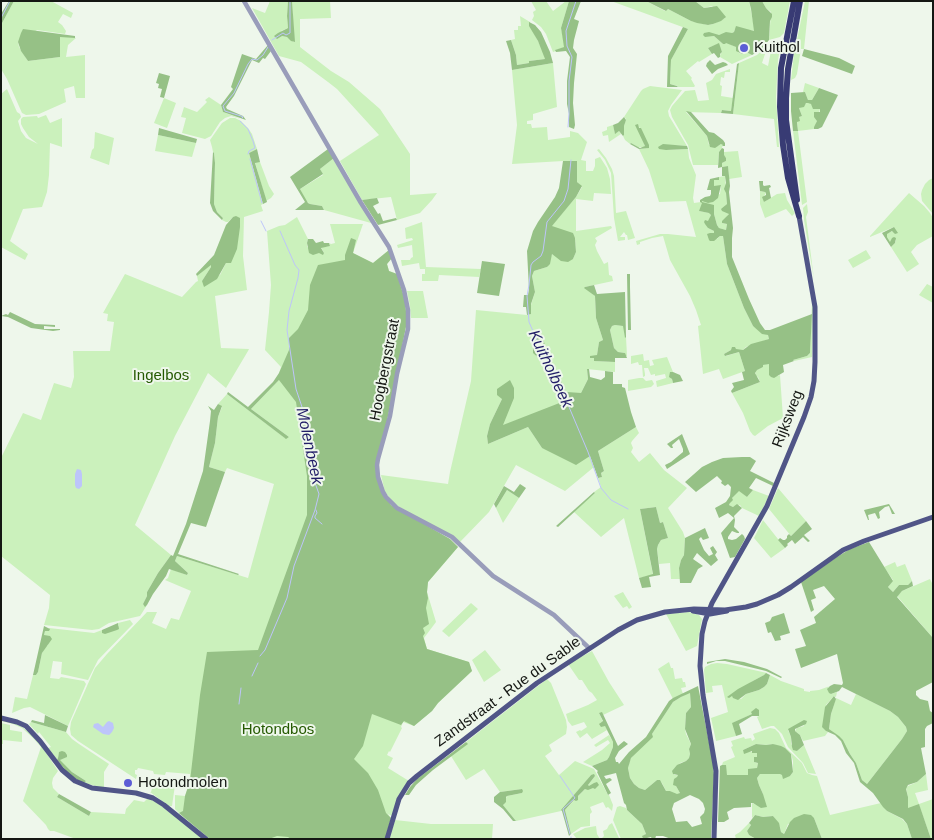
<!DOCTYPE html>
<html>
<head>
<meta charset="utf-8">
<style>
	body { margin:0 }
	#map { position:relative; width:934px; height:840px; overflow:hidden; background:#eef7eb; font-family:Arial,sans-serif }
	canvas { display:block }
	.frame { position:absolute; inset:0; border:2px solid #141713; pointer-events:none }
</style>
</head>
<body>
<div id="map">
<canvas width="934" height="840"></canvas>
<div class="frame"></div>
</div>
<script>
const ctx = document.querySelector('canvas').getContext('2d');
ctx.lineJoin = 'round';
function fill(path, color) { ctx.fillStyle = color; ctx.fill(path, 'evenodd'); }
const toPath = rows => new Path2D(rows.map(r => 'M' + r).join(''));
function strokePath(path, color, width, dash) { ctx.strokeStyle = color; ctx.lineWidth = width; ctx.lineCap = dash ? 'butt' : 'round'; ctx.setLineDash(dash || []); ctx.stroke(path); }
function drawText(font, color, halo, rows, align = 'center') {
  ctx.font = font + ' Arial,sans-serif'; ctx.lineWidth = 4; ctx.setLineDash([]); ctx.textBaseline = 'middle'; ctx.strokeStyle = halo; ctx.fillStyle = color; for (const [text, x, y, turn = 0] of rows) {
    ctx.save(); ctx.translate(x, y); ctx.rotate((+turn || 0) * Math.PI / 180); ctx.textAlign = isNaN(turn) ? turn : align; if (halo) ctx.strokeText(text, 0, 0); ctx.fillText(text, 0, 0); ctx.restore();
  }
}
const green = toPath([
	[14,1,51,1,73,13,71,18,63,14,58,22,62,25,66,31,65,34,37,30,18,42,19,47,28,61,60,57,60,36,76,38,68,45,66,57,85,55,85,98,76,98,74,86,64,89,66,102,39,114,26,115,22,113,7,79,1,69,1,25],
	[270,1,288,1,287,16,288,28,281,31,282,36,287,37,294,42,292,1,330,1,331,18,300,19,300,47,331,71,349,82,380,109,410,154,410,195,437,193,432,200,420,213,397,220,391,197,362,200,340,161,379,135,337,89,328,82,301,62,279,56,252,8,265,13],
	[531,1,546,1,553,11,566,1,569,1,561,28,565,47,556,50,556,51,553,52,546,34,541,27,532,20,534,16,533,12,536,10],
	[611,1,646,1,665,11,668,9,691,21,708,25,713,24,725,18,712,6,704,8,695,1,749,1,755,31,735,29,734,32,732,33,705,37,714,36,723,44,726,42,736,47,736,50,739,53,742,54,744,51,752,55,732,64,720,57,720,55,722,52,718,44,708,48,712,54,699,62,698,61,686,71,692,78,691,79,695,86,694,87,678,87,678,86,670,84,671,60,688,29],
	[762,1,790,1,784,33,780,37,769,40,771,12,766,8],
	[805,1,809,1,804,49,801,49,797,74,795,78,791,80,794,54],
	[520,16,530,22,535,35,544,53,545,59,529,61,529,63,517,65,516,55,511,40,515,39,514,30,518,30,518,26,521,26],
	[773,41,779,42,781,44,778,60,776,97,779,147,777,147,774,119,733,114,739,63,757,55,771,42,769,51,766,51,762,63,768,66],
	[553,63,557,107,533,114,533,120,527,121,527,124,531,124,532,128,547,127,548,140,570,137,570,131,578,133,587,142,581,160,586,161,586,171,593,171,595,166,595,159,600,157,607,168,610,179,611,194,594,193,593,201,576,199,576,231,611,226,612,228,595,238,597,241,595,245,597,251,604,264,608,262,609,275,612,276,613,281,585,287,595,296,596,318,603,340,599,342,597,355,594,358,595,361,615,362,615,372,587,369,588,379,581,393,571,404,564,408,562,403,502,426,502,399,490,424,487,436,488,444,528,427,542,448,590,456,594,467,565,491,516,465,489,512,460,542,401,508,394,503,385,492,381,475,448,484,450,472,471,381,476,310,527,315,531,314,531,305,535,292,532,276,534,271,547,267,552,254,573,259,576,252,575,238,551,226,576,197,582,187,577,182,577,161,563,161,512,164,517,125,512,70],
	[730,69,730,72,725,72,724,78,721,77,720,85,722,86,721,96,733,98,731,111,722,110,721,113,686,112,707,136,709,145,718,146,721,144,723,144,722,148,719,152,718,165,693,165,688,145,672,117,670,110,672,106,685,91,695,90,698,101,709,100,706,83,712,80,716,74],
	[805,83,819,88,812,100,808,100,805,92,803,92],
	[650,86,682,90,671,105,668,111,669,116,687,146,670,145,666,150,688,149,689,158,696,175,693,198,694,203,701,202,702,201,720,194,721,186,714,186,714,180,719,180,719,177,725,176,727,204,725,206,729,214,722,223,727,224,726,230,719,228,717,225,714,214,714,205,699,211,710,213,711,215,708,228,714,231,714,233,717,239,720,236,723,236,727,264,744,308,753,326,768,335,769,339,746,347,743,350,731,350,724,354,726,356,739,352,745,371,723,379,719,369,703,374,698,326,701,325,696,310,690,296,670,260,663,236,652,238,640,242,640,244,637,245,636,241,660,234,668,234,696,237,686,201,659,202,649,170,639,149,648,148,640,128,639,127,645,146,644,147,638,147,631,143,630,144,625,140,623,136,624,135,624,126,626,119,624,117,641,91,643,89],
	[7,89,17,112,20,114,21,117,18,121,21,131,26,138,38,144,29,137,23,128,21,124,21,119,23,117,37,116,38,118,46,115,50,123,62,118,62,147,50,143,49,175,47,192,42,207,23,209,10,241,28,254,25,260,1,247,1,94],
	[209,97,221,105,223,112,241,119,231,116,225,118,220,122,211,136,205,139,182,133,186,118,181,117,184,107,197,112,207,102,205,100],
	[164,98,176,103,167,128,154,123],
	[808,102,820,109,816,125,814,127,814,129,798,131,807,202,802,205,793,131,798,130,797,121,799,117,802,116,799,108],
	[230,118,235,118,241,121,248,128,252,134,257,149,249,153,263,204,261,205,263,211,244,217,243,256,247,290,215,296,221,348,249,349,248,351,226,388,208,373,175,436,135,525,171,555,158,573,147,592,147,596,143,604,146,606,147,605,142,613,140,616,109,623,99,629,92,630,44,625,49,608,50,595,1,556,1,458,23,413,41,420,54,383,71,388,74,377,73,351,110,351,114,322,107,321,108,314,103,313,125,274,182,297,196,282,198,281,197,276,211,264,211,267,202,281,220,275,226,263,233,217,228,222,226,222,222,220,223,218,217,212,214,204,215,163,214,153,213,152,212,147,210,140,222,123],
	[613,125,615,133,619,131,621,134,609,142,608,135,603,136,602,132,607,130,607,127],
	[95,132,114,138,109,165,90,158,92,150,94,148],
	[158,135,196,143,192,157,155,151],
	[599,149,606,158,612,169,614,176,616,213,626,211,635,238,628,240,627,235,626,235,624,232,620,237,625,237,625,240,618,241,614,218,611,173,605,160,597,150],
	[738,151,742,177,729,179,728,166,722,167,722,163,726,161,726,158,723,155,724,152],
	[334,158,371,222,371,223,324,210,322,206,310,204,306,201,300,189,323,175,320,169],
	[255,162,260,162,269,186,274,194,271,198,266,201],
	[933,178,933,214,922,201,921,194,922,190,925,184,929,180],
	[760,191,765,192,766,193,764,196,764,202,777,194,785,193,787,200,795,213,792,216,786,209,765,218,760,204],
	[909,193,924,206,930,213,933,218,933,236,917,245,911,252,919,264,907,272,891,247,895,243,896,240,890,243,887,237,887,233,893,231,894,227,870,237,870,236],
	[807,204,808,212,806,217,814,279,804,220,803,208],
	[297,217,308,239,307,243,307,247,319,253,324,253,321,247,330,246,329,243,331,244,335,243,330,224,363,224,353,253,373,263,389,250,392,258,387,264,389,271,397,274,376,462,378,482,391,505,450,539,458,547,428,582,427,592,436,622,424,638,427,649,469,662,472,671,438,703,432,711,414,726,403,722,401,727,402,728,390,752,389,751,387,755,393,758,388,768,409,781,392,816,388,814,391,818,385,839,210,839,184,818,175,809,175,795,185,796,190,781,190,774,166,772,165,775,154,774,153,771,138,768,137,770,135,770,135,774,137,775,136,779,78,741,71,735,70,729,71,722,95,668,107,654,147,612,157,612,152,623,166,629,171,618,179,620,191,591,165,580,168,578,171,569,187,575,188,573,175,561,177,556,248,578,274,484,227,468,225,472,209,467,215,443,218,417,222,407,218,404,227,394,285,438,289,437,251,409,279,380,279,373,281,367,265,350,269,312,271,285,267,231,279,226,285,225],
	[422,222,426,267,481,269,479,277,439,275,438,281,422,281,422,274,425,274,425,269,420,269,419,263,402,266,401,260,410,260,411,258,413,257,412,245,398,248,397,245,413,240,412,238,406,239,405,228],
	[866,250,871,258,853,268,848,260],
	[927,284,933,287,933,303,919,295],
	[407,291,423,291,428,318,411,318,410,306],
	[812,302,813,307,812,357,794,361,793,360,807,356,810,353],
	[615,325,624,326,625,337,626,337,627,356,625,356,625,353,618,352,614,348,610,330,612,326],
	[643,354,644,361,649,360,650,366,654,365,652,360,667,357,673,372,670,372,673,383,657,387,656,381,666,378,665,374,655,376,655,374,651,375,648,368,644,368,645,374,645,376,643,377,642,365,639,365,638,362,631,364,631,356],
	[769,363,769,375,778,376,780,375,783,418,768,426,755,436,753,435,750,431,743,413,732,393,760,382,758,377,756,376,755,371,759,368,763,367,763,365],
	[639,378,643,378,646,381,652,380,654,384,651,387,628,391,628,380],
	[636,427,639,433,632,441,631,443,633,448,631,452,639,462,650,453,664,470,687,488,668,508,683,532,685,538,684,555,681,560,679,568,680,579,671,579,670,563,659,564,657,549,658,545,661,540,668,538,663,522,660,523,656,507,640,509,653,575,639,578,624,518,601,537,574,512,582,504,595,493,594,492,601,487,598,478,602,477,601,473,604,471,598,451],
	[778,488,806,521,791,536,769,509],
	[507,490,519,498,503,523,496,508],
	[739,490,747,497,753,490,769,496,759,516,742,508,740,505,733,507,729,505,732,498],
	[763,520,785,548,771,558,754,538],
	[895,562,897,567,905,564,912,581,908,585,899,585,893,592,888,587,893,580,884,567],
	[930,579,933,585,933,638,897,596,902,591],
	[623,592,632,607,629,609,627,606,623,608,614,596],
	[471,603,478,609,449,637,442,631],
	[689,612,699,615,702,619,697,646,686,651,666,614],
	[130,620,133,624,98,660,88,680,61,674,62,662,53,661,50,678,59,679,61,677,84,681,86,684,68,726,30,707,24,708,12,713,15,697,27,699,33,675,36,675,38,672,42,653,44,648,48,645,44,635,45,631,49,631,49,628,94,633,102,630,102,633,119,626,118,623],
	[485,650,501,670,484,682,472,660],
	[592,651,609,682,624,705,603,715,599,713,603,722,600,723,605,725,607,730,592,739,587,733,580,738,576,732,580,730,581,731,587,727,584,722,572,726,568,721,566,714,588,705,597,700,592,693,589,691,582,680,579,680,568,664],
	[669,662,671,668,673,668,675,679,682,678,683,682,685,682,686,687,681,688,683,694,673,699,658,669],
	[717,663,727,664,767,673,764,675,753,681,732,696,741,699,746,694,759,690,764,687,767,684,770,675,781,681,804,689,804,691,810,692,810,691,819,690,830,686,828,687,831,694,837,692,836,697,834,696,826,705,826,731,828,732,825,736,803,741,800,735,795,731,797,728,804,726,802,722,788,730,791,737,791,744,797,751,804,745,816,774,808,773,803,763,788,747,782,734,774,726,771,726,762,729,757,717,759,716,752,714,733,723,736,736,716,741,711,718,728,712,722,685,712,686,713,692,706,693,704,670,705,667,711,664],
	[547,679,551,683,566,720,567,727,566,734,549,745,552,751,545,756,559,775,575,761,594,769,608,795,609,795,613,805,612,811,608,807,606,808,603,802,590,807,592,812,590,814,590,826,581,827,571,834,565,810,585,789,599,785,589,787,588,785,595,776,591,775,561,811,516,821,503,805,507,796,522,793,522,789,500,792,484,769,466,780,451,756,467,744,466,742],
	[690,692,691,707,686,713,685,729,686,734,691,744,689,749,690,754,689,758,686,761,680,763,674,775,678,775,676,786,680,793,677,795,670,791,666,791,662,783,657,780,645,790,639,788,634,784,630,778,628,768,629,763,631,758,652,734,673,702,681,697],
	[856,694,890,711,898,717,906,727,907,731,902,739,867,784,862,780,856,763,850,754,843,740,829,729,831,714,836,698,851,705],
	[1,720,15,723,22,727,30,733,39,742,58,771,53,778,52,783,53,788,59,794,57,797,89,816,91,812,125,814,126,809,134,800,144,802,148,798,158,803,203,839,76,839,54,831,50,831,48,829,46,825,23,801,41,747,33,738,22,728,13,724,1,721],
	[31,722,66,732,72,739,79,744,109,764,104,772,104,788,84,783,86,781,72,772,59,760,66,757,59,753,58,758,57,760,48,748,51,747,39,732,38,734,29,724],
	[1,723,10,725,10,730,22,732,22,742,3,740,3,744,1,744],
	[770,728,775,729,779,733,786,748,802,763,807,773,812,775,817,776,830,815,881,803,887,811,902,819,907,824,912,839,822,839,814,818,788,824,784,834,781,832,780,827,773,816,763,817,755,815,752,818,752,803,757,805,763,794,759,785,757,778,760,774,770,773,780,774,790,776,793,772,793,761,791,754,773,744,766,745,756,744,743,750,757,753,757,757,754,757,754,762,758,763,757,768,748,775,727,775,724,765,722,765,723,762,735,757,731,747,733,746,731,741,744,737,745,739,751,738,752,741,755,739,753,734],
	[609,735,613,742,613,747,609,757,607,760,592,766,583,762,602,750,610,743,608,740,596,747,594,745],
	[926,774,928,790,915,793,919,804,933,799,933,839,931,839,919,805,908,809,908,797,906,788,908,786,917,782],
	[154,778,172,780,172,784,175,785,172,806,169,806,150,792,151,792,153,785],
	[620,806,626,808,627,810,642,824,646,834,642,837,643,839,621,839,613,820,617,807],
	[395,820,431,824,493,824,492,839,389,839],
	[612,823,619,838,601,839,604,836,603,831,607,829,609,825],
	[749,823,751,825,747,831,749,835,756,839,736,839,735,835,740,832],
	[596,826,597,834,600,839,577,839,573,834,585,828]
]);
const forest = toPath([
	[9,1,14,1,1,25,1,14],
	[288,1,292,1,295,42,291,41,287,37,282,36,277,39,274,36,278,33,288,28,287,16],
	[569,1,581,1,574,19,579,21,574,40,573,48,577,54,574,83,573,103,575,125,574,129,569,127,569,114,567,104,567,81,570,57,566,51,556,52,555,50,564,47,561,28],
	[646,1,695,1,704,8,717,6,726,17,721,21,713,24,708,25,697,23,691,21,668,9,666,11],
	[749,1,762,1,766,8,772,14,772,17,770,21,769,40,761,50,752,55,744,51,743,54,742,54,736,51,736,47,726,43,725,44,723,44,714,36,705,37,703,35,704,33,709,32,719,35,726,32,732,33,734,32,736,26,754,31,751,9],
	[529,22,535,25,541,32,550,52,553,63,512,70,510,53,506,41,511,40,516,55,517,65,529,63,529,61,545,59,538,41,529,26],
	[683,27,688,29,671,60,670,84,677,86,678,87,667,87,668,56],
	[23,29,75,36,75,38,60,37,60,57,28,61,21,51,18,42,21,33],
	[719,43,722,52,720,54,720,57,718,58,714,53,712,54,708,48],
	[268,45,271,51,265,59,263,58,259,63,252,60,234,96,226,107,227,109,243,116,246,120,223,112,221,105,233,89,231,87,242,54,256,59],
	[804,49,839,58,855,66,852,74,802,56],
	[710,60,715,65,723,62,726,63,728,65,718,69,712,74,706,66,707,63],
	[739,63,733,114,721,113,722,110,731,111,737,64],
	[159,73,170,76,164,98,160,97,162,89,158,88,159,84,156,83],
	[819,88,838,95,822,127,818,129,814,129,814,127,817,121,814,117,814,112,820,112,820,109,813,109,811,104,808,103,806,103,804,107,799,108,802,116,799,117,800,121,797,122,798,131,793,131,791,111,791,93,805,92,808,100,812,100],
	[686,111,691,112,709,132,714,133,723,140,725,143,725,146,722,146,723,145,721,144,715,148,710,147,707,136],
	[624,117,626,120,624,126,624,135,623,136,619,131,615,134,613,125,618,123],
	[638,124,639,128,641,128,649,145,649,148,639,149,630,144,631,143,640,148,645,146,635,125],
	[159,128,197,139,196,143,158,135],
	[663,144,687,146,688,149,666,150,659,149,658,147],
	[722,148,724,149,724,155,726,158,726,161,722,163,722,167,728,166,730,186,729,192,733,228,732,238,732,257,749,299,760,323,765,330,770,330,812,314,810,353,807,356,793,360,794,361,783,365,784,372,774,378,771,377,769,375,769,364,763,365,763,367,757,370,755,373,760,382,732,393,731,391,734,387,732,383,744,380,742,372,745,371,739,352,725,356,724,354,731,350,732,347,735,347,736,349,743,350,751,344,769,339,768,335,762,334,753,326,744,308,727,264,723,236,720,236,714,241,710,241,709,240,707,234,710,233,714,233,714,231,708,228,705,224,704,222,705,220,708,221,711,215,709,213,699,211,702,203,700,202,700,200,705,197,710,196,711,194,711,190,707,190,710,179,719,177,719,180,714,180,714,186,721,185,718,198,713,202,708,203,702,201,702,202,714,205,714,214,717,225,719,228,726,230,727,224,722,223,722,221,729,214,722,211,721,209,727,204,726,193,724,189,726,183,725,176,722,176,722,167,718,168,719,152],
	[257,149,260,162,255,163,267,202,263,204,249,153],
	[328,149,334,158,320,169,323,174,300,189,308,203,310,204,322,206,324,210,295,210,305,202,290,177],
	[213,152,214,153,215,163,214,204,217,212,223,218,222,220,213,211,210,203],
	[563,161,577,161,577,182,582,186,576,197,552,226,573,233,575,238,576,252,573,259,568,262,561,261,552,254,550,264,547,267,534,271,532,276,535,292,531,304,531,314,527,315,526,307,523,307,524,295,528,295,529,289,527,251,533,231,538,222,555,197,559,188],
	[759,181,763,181,763,185,764,186,770,185,771,187,769,188,771,198,764,202,762,197,766,195,766,193,765,192,760,191],
	[377,198,379,203,373,206,378,214,380,213,383,221,396,218,397,220,378,225,362,200],
	[236,216,240,218,240,227,237,249,231,263,226,263,217,279,204,287,202,281,211,267,211,265,197,276,196,274,214,255,226,225,233,217],
	[894,227,898,233,895,234,892,231,887,234,887,237,890,242,892,238,894,237,896,238,895,243,891,247,882,233],
	[351,238,356,240,353,253,373,263,389,250,392,258,387,264,389,271,397,274,405,300,407,322,387,421,376,462,378,482,391,505,450,539,458,547,428,582,427,592,428,598,426,608,429,624,423,628,425,633,423,636,427,649,469,662,472,671,438,703,432,711,414,726,404,721,401,725,372,714,363,746,354,759,368,773,378,790,386,813,391,818,385,839,291,839,288,837,277,836,269,839,210,839,179,813,183,811,185,796,190,781,200,695,207,652,258,650,307,515,307,476,296,402,279,380,251,409,289,437,286,439,227,394,228,392,248,407,273,382,279,373,289,350,289,338,298,329,308,310,310,285,318,265,345,260,345,255],
	[308,239,313,239,316,243,323,241,324,243,329,243,330,246,321,248,324,253,323,255,319,253,313,255,309,253,307,243],
	[482,261,505,264,499,296,477,293],
	[627,274,630,274,630,287,631,330,628,330],
	[594,285,597,294,625,292,626,337,625,338,623,326,615,325,612,326,610,330,614,348,618,352,625,353,627,358,615,358,615,362,594,361,594,358,590,358,590,356,597,355,599,342,603,340,596,318,595,296,584,288,585,287],
	[10,312,35,324,55,325,55,327,44,326,44,329,60,329,60,330,53,331,31,328,8,317,1,316,6,314,8,315],
	[536,334,543,339,546,348,547,359,541,360,533,353,533,346,534,338],
	[550,369,559,378,564,386,566,393,554,384,546,375,546,371],
	[587,369,589,369,590,377,601,380,605,377,605,371,613,372,613,384,622,384,622,387,625,388,631,412,636,427,598,451,604,471,601,473,602,477,598,478,590,456,576,465,542,448,528,427,488,444,487,436,490,424,502,399,497,395,497,389,510,380,514,388,514,398,503,425,562,402,564,408,571,404,567,392,581,393,588,379],
	[670,372,673,372,680,375,683,381,673,383,672,379,669,377],
	[218,404,222,406,218,417,215,443,209,467,225,472,206,527,191,523,178,554,239,574,238,575,177,556,175,561,188,573,187,575,169,569,166,576,153,594,147,605,145,607,143,604,147,596,147,592,158,573,171,555,173,556,186,524,203,471,210,421,211,411,208,406,214,410],
	[682,434,690,454,667,469,665,465,671,462,683,452,683,449,679,439,672,445,673,448,671,448,667,444],
	[742,457,750,457,756,461,750,471,774,483,773,486,756,478,749,488,753,490,747,497,739,491,732,498,733,500,730,503,729,505,733,507,737,504,742,508,734,516,735,520,734,527,739,532,739,533,737,533,732,531,728,537,728,539,732,540,736,539,742,534,744,536,745,539,735,557,730,558,721,533,734,518,728,513,719,518,715,508,726,502,730,496,731,487,728,484,725,486,721,483,722,481,717,476,696,492,685,482,702,467,712,462,723,458],
	[520,484,526,488,519,498,507,490,496,508,494,504,504,486,514,492],
	[594,492,595,493,558,527,556,526],
	[889,504,895,514,892,514,889,506,885,507,879,512,880,518,878,519,875,513,868,515,869,520,868,520,864,510],
	[656,507,660,523,663,522,668,538,661,540,658,545,657,549,660,575,649,577,651,587,642,588,639,578,653,574,640,509],
	[806,521,812,529,804,535,810,541,808,542,803,537,795,544,792,540,787,544,788,545,785,548,778,540,780,538,783,540,785,540,787,538,787,536,789,534,791,536],
	[705,528,709,538,703,540,701,537,699,539,704,550,709,556,713,554,710,548,713,546,717,552,715,555,718,560,711,566,697,553,693,559,703,566,698,569,691,583,680,583,679,568,681,560,684,555,685,538],
	[869,542,893,581,888,587,893,592,899,585,908,585,912,581,913,586,902,591,897,597,933,638,933,682,916,691,916,695,920,699,928,701,930,711,933,713,933,723,927,726,925,729,925,747,921,748,926,774,917,782,908,785,906,789,908,797,908,808,919,804,931,839,912,839,907,824,903,819,887,811,883,807,873,793,860,782,854,763,846,753,841,741,835,735,826,731,822,727,825,707,834,696,836,699,831,714,829,729,839,736,843,740,850,754,856,763,862,780,867,784,902,739,907,731,906,727,898,717,890,711,842,687,839,691,831,694,829,693,827,689,830,686,834,684,842,685,843,683,837,654,801,668,795,649,806,646,800,630,816,623,814,617,835,599,824,586,813,590,816,598,811,600,814,610,811,612,801,582,837,557,850,549],
	[784,613,790,633,780,636,781,640,775,641,771,632,768,633,765,623,770,621,772,617],
	[118,623,119,629,117,630,105,634,102,633,102,630],
	[44,626,50,629,49,631,45,631,44,635,50,636,52,639,42,653,38,672,36,675,33,675],
	[725,659,744,662,767,669,782,677,781,678,766,671,725,661,716,661,707,664,707,662],
	[766,673,770,675,767,684,764,687,759,690,746,694,738,700,733,698,732,696,729,698,727,697,738,689,764,675],
	[698,686,713,763,714,775,711,839,671,839,663,836,656,836,655,839,652,839,651,837,643,839,642,836,646,834,642,824,627,810,626,805,624,803,616,773,604,776,606,779,610,778,612,780,606,784,611,793,608,795,597,772,598,771,592,766,607,760,609,757,613,747,613,742,605,726,601,727,599,724,603,721,599,713,602,712,618,746,624,741,628,744,619,751,615,758,616,762,618,762,619,764,629,752,646,737,669,701,673,698],
	[690,693,691,707,686,713,685,729,691,744,689,749,690,754,689,758,686,761,677,765,672,771,673,774,678,775,677,777,674,779,673,785,676,786,680,793,677,794,670,791,666,791,660,780,657,780,645,790,639,788,634,784,630,778,628,768,631,758,653,737,652,734,673,702,681,697],
	[690,795,699,799,703,803,705,809,704,813,700,817,702,824,692,827,687,821,676,822,672,809,674,803],
	[756,708,759,710,759,716,752,716,739,724,742,734,736,736,732,723,752,714,751,712],
	[45,715,68,726,66,732,31,722,32,720,44,723],
	[804,720,807,721,806,724,795,729,795,731,800,735,804,745,797,751,793,750,792,747,791,737,788,729],
	[466,742,468,744,433,770,416,785,409,795,405,795,410,787,417,779],
	[756,744,766,745,773,744,781,746,785,748,791,754,793,772,790,776,783,779,782,775,780,774,760,774,757,778,759,785,763,794,767,807,761,808,753,803,751,803,751,807,734,808,727,812,729,819,724,822,718,822,720,766,722,765,726,765,727,775,748,775,748,769,757,768,758,763,754,762,754,757,757,757,757,753,752,753,752,751,744,754,743,750],
	[62,751,65,752,67,755,67,757,60,760,72,772,86,781,84,783,77,780,67,772,57,760,58,758,59,752],
	[594,774,595,776,588,785,589,786,594,783,597,782,599,785,595,789,593,788,588,790,585,789,578,796,578,800,576,801,574,800,565,810,571,834,569,836,562,811,561,810,591,775],
	[522,789,523,791,522,793,507,796,506,797,506,802,503,805,516,821,513,821,503,809,494,802,494,797,500,792],
	[59,794,91,812,89,816,57,797],
	[804,814,811,815,814,818,822,839,756,839,749,835,747,831,751,825,749,823,755,815,763,817,773,816,779,823,781,832,784,834,790,822,794,818]
]);
const water = toPath([
	[77,469,81,470,82,474,82,486,79,489,76,488,75,485,75,474],
	[109,721,113,723,114,728,112,732,109,735,103,734,93,727,94,724,98,723,103,727,107,722]
]);
const stream = toPath([
	[1,18,10,1],
	[272,40,283,33,286,35,290,33,290,1],
	[242,118,243,117,241,116,225,111,223,106,234,93,248,64,252,59,257,60,263,55,268,47],
	[240,121,248,129,253,141,255,148,249,151,248,154],
	[568,127,569,114,569,81,572,57,567,46,566,31,576,1],
	[250,159,262,203],
	[571,160,568,189,564,201,547,222,543,251,541,256,533,262,531,265,529,285,527,296,529,322,540,347,548,369,561,388,588,452,601,488,611,500,628,509],
	[261,221,266,231],
	[316,510,317,513,315,516,315,518,322,524],
	[260,656,265,650,287,598,294,566,315,510,319,494,314,480,305,416,296,389,287,330,289,311,298,278,299,270,295,265,280,231],
	[252,676,258,663],
	[239,704,241,688],
	[560,776,575,798,563,809,570,834],
	[571,839,571,837]
]);
const minor = toPath([
	[244,1,361,203,389,247,404,290,408,310,408,329,397,374,390,416,378,459,377,465,378,477,383,492,386,497,397,508,452,537,493,576,554,615,589,648]
]);
const major = toPath([
	[693,611,710,614,727,611],
	[1,718,17,722,26,726,40,741,62,770,75,781,92,788,136,793,153,798,164,805,206,839],
	[387,839,399,799,409,783,417,776,537,683,618,630,637,620,665,612,694,609,725,610,746,607,757,604,778,595,791,587,843,550,864,541,933,517],
	[714,839,716,771,703,695,700,666,702,634,705,621,712,603,767,506,804,417,811,397,814,381,815,362,815,307,799,216]
]);
const highway = toPath([
	[794,1,781,68,780,107,783,145,788,178,799,216],
	[797,200,786,120,786,98,788,69,800,1]
]);
const markers = [
	[744,48,5,"#5c5dd5"],
	[128,783,5,"#5c5dd5"]
];
const poiNames = [
	["Kuithol",754,48],
	["Hotondmolen",138,783]
];
const streetNames = [
	["Hoogbergstraat",385,370,-79],
	["Rijksweg",788,419,-69],
	["Zandstraat - Rue du Sable",508,692,-36]
];
const parkNames = [
	["Ingelbos",161,376],
	["Hotondbos",278,730]
];
const waterNames = [
	["Kuitholbeek",550,369,65],
	["Molenbeek",309,446,78]
];
fill(green, '#cbf1bc');
fill(forest, '#96c186');
fill(water, '#bdc5fa');
strokePath(stream, '#bdc5fa', 1);
strokePath(minor, '#999dba', 4.5);
strokePath(major, '#505587', 5);
strokePath(highway, '#383b74', 6);
for (const [x, y, r, color] of markers) { const dot = new Path2D(); dot.arc(x, y, r, 0, 2 * Math.PI); ctx.fillStyle = color; ctx.fill(dot); strokePath(dot, '#eef7eb', 2); }
drawText('15px', '#141713', '#eef7eb', poiNames, 'left');
drawText('15px', '#141713', '#eef7eb', streetNames);
drawText('15px', '#255a02', '#eef7eb', parkNames);
drawText('italic 16px', '#221e68', '#eef7eb', waterNames);
</script>
</body>
</html>
